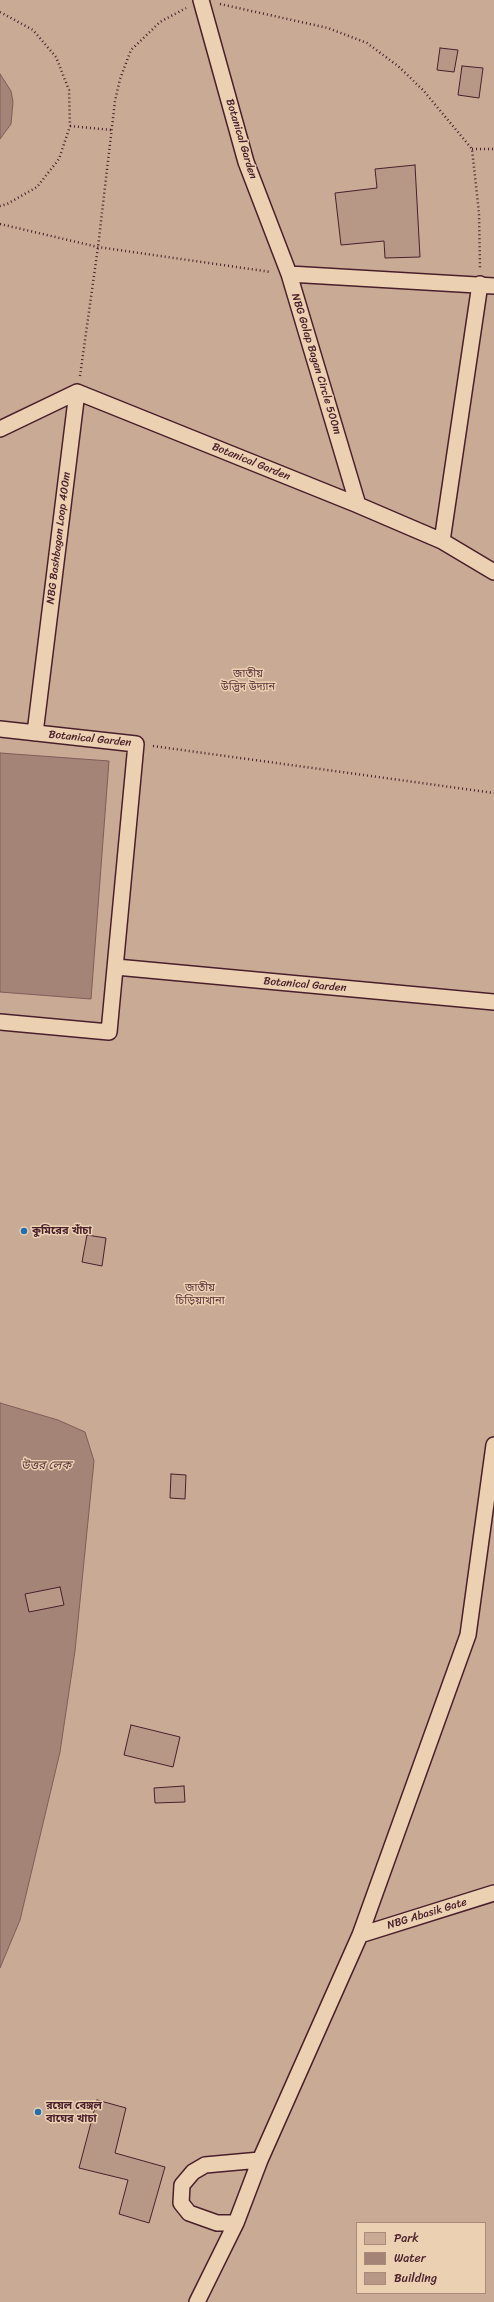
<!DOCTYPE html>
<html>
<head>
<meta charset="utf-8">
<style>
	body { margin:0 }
	#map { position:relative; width:494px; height:2302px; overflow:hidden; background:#e1c6aa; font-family:Sriracha,sans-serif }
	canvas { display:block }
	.legend { position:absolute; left:356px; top:2222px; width:130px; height:72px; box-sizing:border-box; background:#ebd1b2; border:1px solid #ab8a7c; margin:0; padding:5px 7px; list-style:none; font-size:12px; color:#4a1f2b }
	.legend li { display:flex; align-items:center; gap:8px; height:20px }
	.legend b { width:20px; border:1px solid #ab8a7c }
</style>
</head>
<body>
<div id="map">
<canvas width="494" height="2302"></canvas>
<ul class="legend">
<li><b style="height:11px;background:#c8aa95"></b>Park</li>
<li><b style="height:11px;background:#a58478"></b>Water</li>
<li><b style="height:11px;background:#b79786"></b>Building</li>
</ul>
</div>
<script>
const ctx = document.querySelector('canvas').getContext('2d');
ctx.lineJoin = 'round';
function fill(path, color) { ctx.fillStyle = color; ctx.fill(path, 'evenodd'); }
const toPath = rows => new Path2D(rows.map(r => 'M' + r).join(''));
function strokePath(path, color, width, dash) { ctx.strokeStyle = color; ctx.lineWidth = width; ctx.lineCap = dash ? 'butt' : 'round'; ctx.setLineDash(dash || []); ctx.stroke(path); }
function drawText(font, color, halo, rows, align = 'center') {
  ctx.font = font + ' Sriracha,"Noto Sans Bengali",sans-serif'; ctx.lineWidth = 3; ctx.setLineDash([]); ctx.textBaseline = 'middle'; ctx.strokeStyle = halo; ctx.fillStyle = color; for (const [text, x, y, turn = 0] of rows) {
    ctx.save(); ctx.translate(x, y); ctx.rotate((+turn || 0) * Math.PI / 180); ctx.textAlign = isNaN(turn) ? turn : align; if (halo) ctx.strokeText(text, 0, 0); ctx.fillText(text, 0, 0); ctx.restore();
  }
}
const green = toPath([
	[0,0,494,0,494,2302,0,2302],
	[357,2223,485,2223,485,2293,357,2293]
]);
const water = toPath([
	[0,74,11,91,13,102,11,124,0,139,0,74],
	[0,753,109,761,91,999,0,992,0,753],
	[0,1403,58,1420,85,1432,94,1461,75,1651,60,1752,20,1920,0,1968,0,1403]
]);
const building = toPath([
	[440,48,458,50,454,72,437,70,440,48],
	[462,66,483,68,479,98,458,95,462,66],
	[415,165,420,257,385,258,384,241,341,245,335,193,377,188,375,169,415,165],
	[87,1235,106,1238,102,1266,82,1262,87,1235],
	[171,1474,186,1475,185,1499,170,1498,171,1474],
	[60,1587,64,1605,29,1612,25,1594,60,1587],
	[131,1725,180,1737,173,1767,124,1755,131,1725],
	[184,1786,185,1802,155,1803,154,1788,184,1786],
	[97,2100,126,2108,115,2153,165,2167,149,2223,119,2214,128,2180,79,2168,97,2100]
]);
const path = toPath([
	[220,4,328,28,367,43,398,66,423,90,472,149,479,213,480,269],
	[0,12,33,30,56,57,69,90,70,126,59,159,37,187,7,204,0,206],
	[70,126,112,130],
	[472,149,494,149],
	[0,224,98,247,271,272],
	[80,376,98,247,115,101,120,79,131,50,160,22,186,8],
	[153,746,494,793]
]);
const pedestrian = toPath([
	[201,0,246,162,289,274,358,505,442,541,494,572],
	[289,274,494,286],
	[77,392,358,505],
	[0,429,77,392],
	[442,541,480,284],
	[0,729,136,744,109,1032,0,1022],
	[35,733,77,392],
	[116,967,494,1002],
	[360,1935,494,1893],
	[236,2223,217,2223,189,2213,181,2203,182,2185,193,2172,205,2165,260,2160],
	[197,2302,236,2223,260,2160,360,1935,468,1635,494,1445]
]);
const markers = [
	[24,1231,4,"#1f6fb2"],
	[38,2112,4,"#1f6fb2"]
];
const streetNames = [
	["Botanical Garden",241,139,73],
	["NBG Golap Bagan Circle 500m",316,364,73],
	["Botanical Garden",251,462,22],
	["NBG Bashbagan Loop 400m",59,538,-83],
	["Botanical Garden",90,739,6],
	["Botanical Garden",305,985,5],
	["NBG Abasik Gate",427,1914,-17]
];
const parkNames = [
	["জাতীয়",248,674],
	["উদ্ভিদ উদ্যান",248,687],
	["জাতীয়",200,1288],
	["চিড়িয়াখানা",200,1301]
];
const poiNames = [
	["কুমিরের খাঁচা",32,1231],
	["রয়েল বেঙ্গল",46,2106],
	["বাঘের খাচা",46,2119]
];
const waterNames = [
	["উত্তর লেক",46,1466]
];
fill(green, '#c8aa95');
fill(water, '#a58478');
strokePath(water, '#815c59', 1);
fill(building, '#b79786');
strokePath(building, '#4a1f2b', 1);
strokePath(pedestrian, '#4a1f2b', 18);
strokePath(path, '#4a1f2b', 2.5, [1, 3]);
strokePath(pedestrian, '#ebd1b2', 15);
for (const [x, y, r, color] of markers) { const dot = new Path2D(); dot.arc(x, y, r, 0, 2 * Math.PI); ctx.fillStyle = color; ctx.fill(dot); strokePath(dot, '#ebd1b2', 1.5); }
drawText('11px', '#4a1f2b', '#ebd1b2', streetNames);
drawText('11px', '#5d343b', '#ebd1b2', parkNames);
drawText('bold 11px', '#4a1f2b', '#ebd1b2', poiNames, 'left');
drawText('italic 12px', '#61383e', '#ebd1b2', waterNames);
</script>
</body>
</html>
